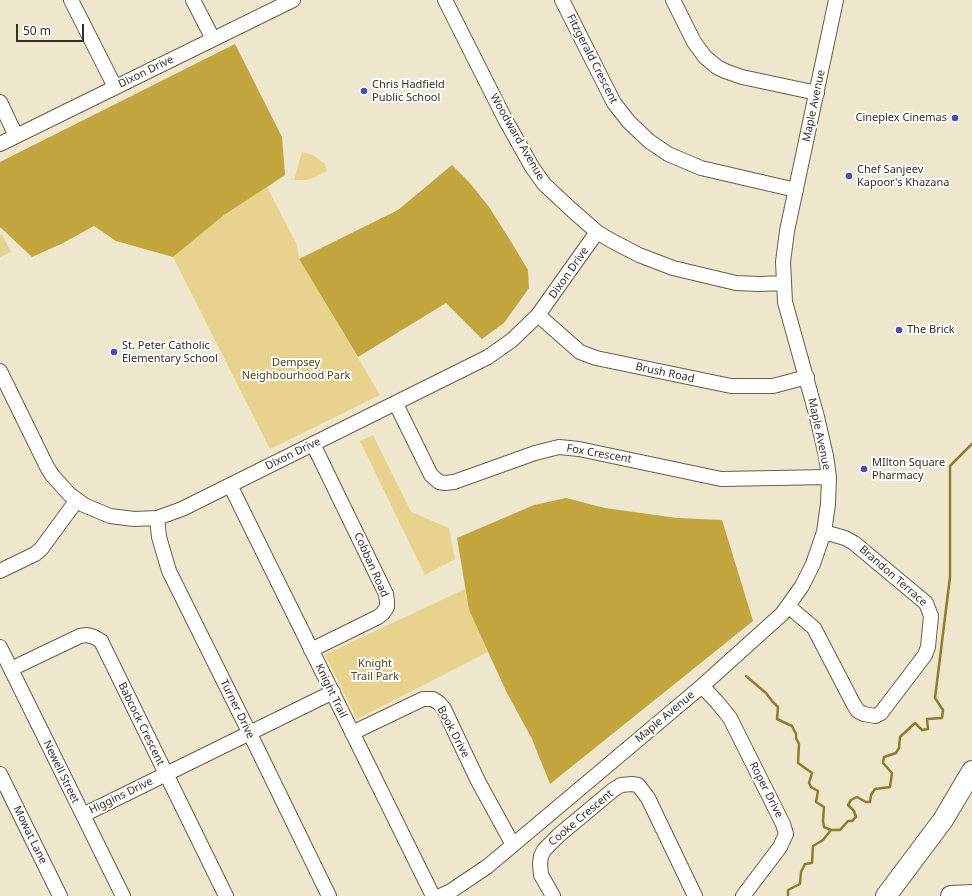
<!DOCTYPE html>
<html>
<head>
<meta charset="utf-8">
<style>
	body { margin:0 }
	#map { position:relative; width:972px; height:896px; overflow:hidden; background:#efe7cd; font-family:"Noto Sans",sans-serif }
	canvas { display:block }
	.scale { position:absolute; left:16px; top:24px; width:68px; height:18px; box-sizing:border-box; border:2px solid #333026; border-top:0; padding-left:5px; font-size:12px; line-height:14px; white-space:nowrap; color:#333026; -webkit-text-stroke:3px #fff; paint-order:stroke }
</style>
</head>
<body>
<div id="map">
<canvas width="972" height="896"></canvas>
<div class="scale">50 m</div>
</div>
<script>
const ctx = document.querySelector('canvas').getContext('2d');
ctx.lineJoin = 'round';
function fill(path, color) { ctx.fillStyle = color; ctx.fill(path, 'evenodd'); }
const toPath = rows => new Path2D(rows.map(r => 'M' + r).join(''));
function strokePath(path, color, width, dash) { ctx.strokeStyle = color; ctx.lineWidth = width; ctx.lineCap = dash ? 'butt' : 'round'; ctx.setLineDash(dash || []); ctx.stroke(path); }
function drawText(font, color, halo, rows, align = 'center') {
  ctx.font = font + ' "Noto Sans",sans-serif'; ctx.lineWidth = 4; ctx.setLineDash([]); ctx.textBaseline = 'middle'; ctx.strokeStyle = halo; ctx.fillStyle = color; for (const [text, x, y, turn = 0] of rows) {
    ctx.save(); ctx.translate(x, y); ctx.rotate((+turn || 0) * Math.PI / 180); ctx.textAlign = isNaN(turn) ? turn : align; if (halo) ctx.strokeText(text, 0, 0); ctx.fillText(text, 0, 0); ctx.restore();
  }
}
const green = toPath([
	[302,152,313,155,325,164,327,171,309,180,294,180],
	[267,187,297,245,299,259,380,395,270,449,173,257,224,215],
	[2,234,11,252,0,257,0,235],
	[373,435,411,512,449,528,455,559,425,575,360,441],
	[465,589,469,610,488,652,357,719,325,655,326,654]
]);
const forest = toPath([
	[235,44,282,137,285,175,267,187,224,215,173,257,116,241,94,226,61,244,32,257,0,227,0,162],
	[452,165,469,182,489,207,510,240,528,270,529,288,504,323,482,339,446,303,358,357,299,259,398,210],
	[566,498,605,508,677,518,722,520,753,621,550,784,532,739,506,691,469,610,457,538,534,505]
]);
const stream = toPath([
	[746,676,766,693,772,701,778,707,777,719,792,726,796,734,796,738,799,744,798,763,812,773,809,783,811,787,818,791,816,802,824,807,823,821,824,827,831,830],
	[788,896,788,890,800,884,801,872,805,864,812,863,813,846,823,840,831,830,840,830,848,821,852,821,856,817,854,811,848,805,851,800,857,797,866,802,870,802,871,795,875,789,890,787,892,773,883,763,884,757,896,753,899,748,900,737,915,723,922,730,928,729,927,719,942,718,943,710,935,698,950,577,950,466,972,444]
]);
const minor = toPath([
	[71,0,115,87],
	[193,0,213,39],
	[445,0,505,119,532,167,544,184,573,211,597,232,612,241,639,255,673,268,736,283,760,284,783,283],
	[562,0,614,103,629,122,649,141,668,154,701,168,796,190],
	[673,0,694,42,705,57,717,67,725,71,742,77,817,93],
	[0,102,16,136],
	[0,144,293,0],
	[538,315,580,352,596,358,731,386,773,386,807,377],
	[0,371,47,467,52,475,69,494,84,505,110,516,134,519,157,518,182,509,488,357,512,340,538,315,597,232],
	[396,404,431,475,439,482,445,483,454,482,535,453,559,447,579,449,721,479,829,477],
	[230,485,433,896],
	[157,518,159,537,169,571,255,744,329,896],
	[0,571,35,554,41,549,77,500],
	[788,606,814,628,854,705,858,711,864,714,875,716,881,713,925,655,928,647,931,616,926,603,854,543,845,538,824,532],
	[0,647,123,896],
	[311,650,378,617,383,613,387,607,387,601,386,594,348,516,313,444],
	[11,669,80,636,87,635,94,637,101,641,226,896],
	[702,686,717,702,730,718,783,824,786,834,780,847,743,896],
	[352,733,423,699,433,699,439,703,444,709,478,781,513,845],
	[0,774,60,896],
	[83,815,333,692],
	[440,896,451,891,488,866,702,686,782,614,802,586,813,564,824,532,828,504,829,477,826,456,817,417,785,302,783,262,787,231,836,0],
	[553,896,541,875,540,864,541,856,544,850,559,835,613,790,621,785,632,784,638,785,648,798,695,896]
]);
const highway = toPath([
	[886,896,943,820,972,771],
	[951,896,972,895]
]);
const markers = [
	[364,91,4,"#434dc2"],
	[955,118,4,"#434dc2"],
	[849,176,4,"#434dc2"],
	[899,330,4,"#434dc2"],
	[114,352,4,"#434dc2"],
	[864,469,4,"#434dc2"]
];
const streetNames = [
	["Fitzgerald Crescent",592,59,63],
	["Dixon Drive",146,72,-26],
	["Maple Avenue",814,106,-78],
	["Woodward Avenue",517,137,60],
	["Dixon Drive",569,273,-55],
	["Brush Road",665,373,12],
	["Maple Avenue",819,434,78],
	["Dixon Drive",293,454,-26],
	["Fox Crescent",599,454,10],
	["Cobban Road",371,565,66],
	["Brandon Terrace",893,576,41],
	["Knight Trail",331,691,64],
	["Turner Drive",237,709,64],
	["Maple Avenue",665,717,-40],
	["Babcock Crescent",141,724,64],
	["Book Drive",453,732,62],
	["Newell Street",61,772,64],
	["Roper Drive",766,790,63],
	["Higgins Drive",121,796,-26],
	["Cooke Crescent",581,818,-40],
	["Mowat Lane",30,835,64]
];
const poiNames = [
	["Chris Hadfield",372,85],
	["Public School",372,98],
	["Cineplex Cinemas",947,118,"right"],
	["Chef Sanjeev",857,170],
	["Kapoor's Khazana",857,183],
	["The Brick",907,330],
	["St. Peter Catholic",122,346],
	["Elementary School",122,359],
	["MIlton Square",872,463],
	["Pharmacy",872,476]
];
const parkNames = [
	["Dempsey",296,363],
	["Neighbourhood Park",296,376],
	["Knight",375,664],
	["Trail Park",375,677]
];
fill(green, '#e7d38d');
fill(forest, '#c2a63d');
strokePath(stream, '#907c2e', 2.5);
strokePath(minor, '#655f48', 16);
strokePath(highway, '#655f48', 22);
strokePath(minor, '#fff', 14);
strokePath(highway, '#fff', 20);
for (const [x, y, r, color] of markers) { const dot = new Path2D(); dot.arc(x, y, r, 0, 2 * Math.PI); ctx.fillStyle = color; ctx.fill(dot); strokePath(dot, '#fff', 1.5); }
drawText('11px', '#333026', '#fff', streetNames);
drawText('11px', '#333026', '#fff', poiNames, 'left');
drawText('11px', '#52461c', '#fff', parkNames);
</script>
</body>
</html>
